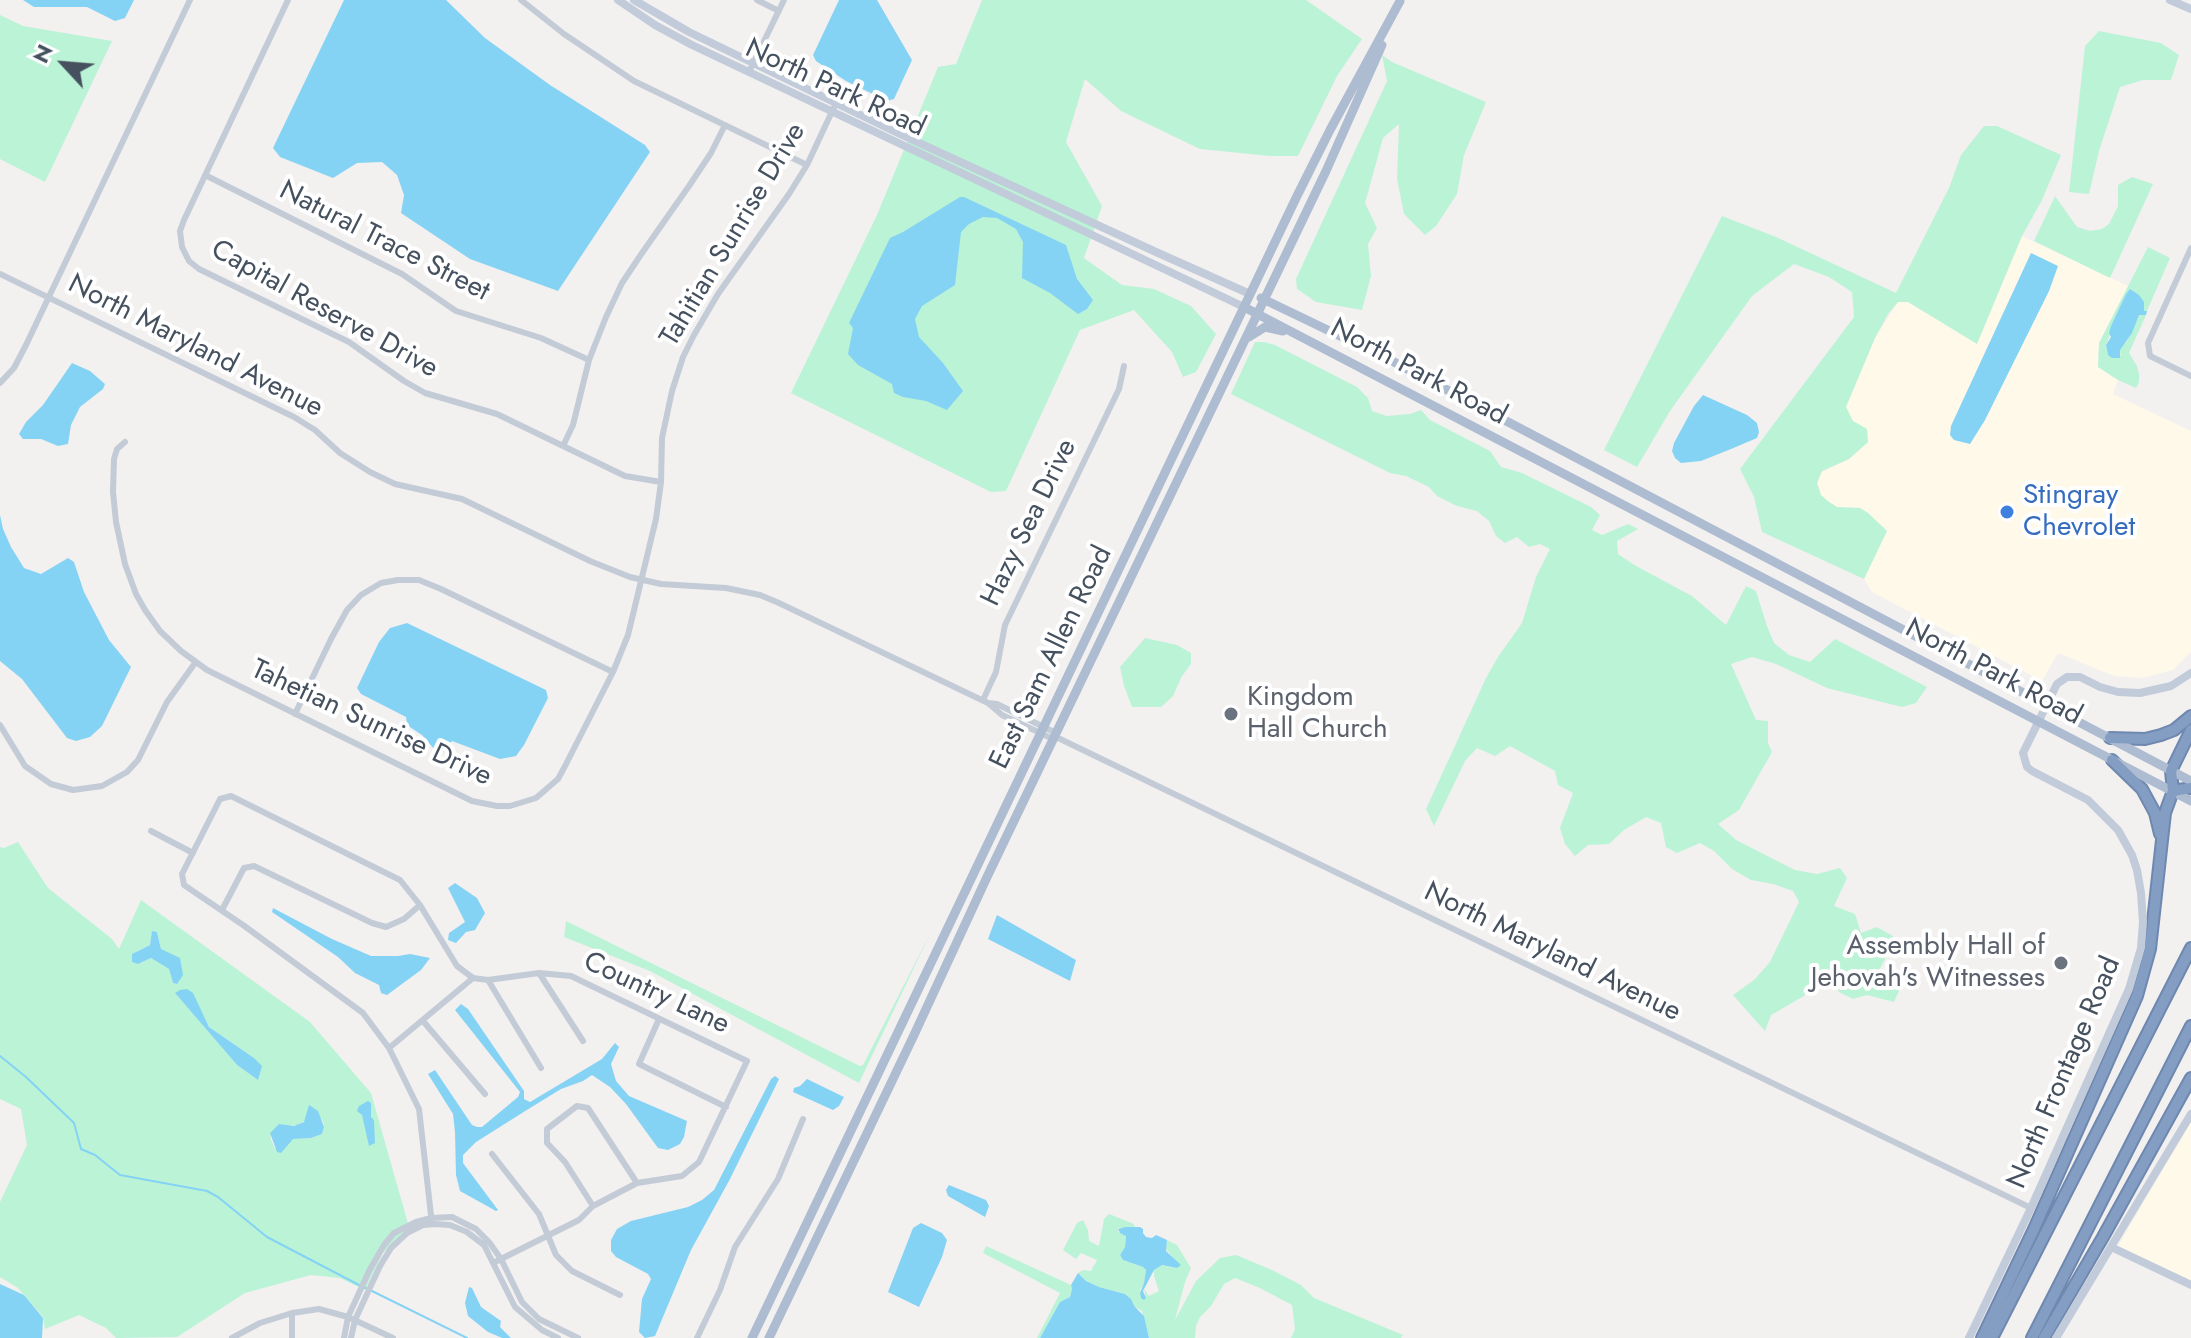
<!DOCTYPE html>
<html>
<head>
<meta charset="utf-8">
<style>
	body { margin:0 }
	#map { position:relative; width:2191px; height:1338px; overflow:hidden; background:#f3f0f0; font-family:Jost,sans-serif }
	canvas { display:block }
	.north { position:absolute; left:24px; top:24px; width:80px; height:80px; -webkit-text-stroke:6px #fff; paint-order:stroke; rotate:296deg; font-size:22px; font-weight:700; line-height:32px; text-align:center; color:#46515f }
	.north::after { content:''; display:block; margin:auto; width:28px; height:36px; background:#46515f; clip-path:polygon(50% 0,100% 100%,50% 72%,0 100%) }
</style>
</head>
<body>
<div id="map">
<canvas width="2191" height="1338"></canvas>
<div class="north">N</div>
</div>
<script>
const ctx = document.querySelector('canvas').getContext('2d');
ctx.lineJoin = 'round';
function fill(path, color) { ctx.fillStyle = color; ctx.fill(path, 'evenodd'); }
const toPath = rows => new Path2D(rows.map(r => 'M' + r).join(''));
function strokePath(path, color, width, dash) { ctx.strokeStyle = color; ctx.lineWidth = width; ctx.lineCap = dash ? 'butt' : 'round'; ctx.setLineDash(dash || []); ctx.stroke(path); }
function drawText(font, color, halo, rows, align = 'center') {
  ctx.font = font + ' Jost,sans-serif'; ctx.lineWidth = 8; ctx.setLineDash([]); ctx.textBaseline = 'middle'; ctx.strokeStyle = halo; ctx.fillStyle = color; for (const [text, x, y, turn = 0] of rows) {
    ctx.save(); ctx.translate(x, y); ctx.rotate((+turn || 0) * Math.PI / 180); ctx.textAlign = isNaN(turn) ? turn : align; if (halo) ctx.strokeText(text, 0, 0); ctx.fillText(text, 0, 0); ctx.restore();
  }
}
const commercial = toPath([
	[2022,236,2128,286,2099,343,2098,367,2118,380,2113,394,2191,431,2191,652,2173,670,2142,678,2114,676,2058,653,2042,681,1872,592,1864,579,1887,531,1868,513,1860,508,1837,507,1829,502,1821,495,1817,483,1822,472,1849,459,1868,442,1848,415,1846,407,1875,338,1898,302,1908,302,1977,343],
	[2031,253,2058,266,2049,291,1985,420,1970,444,1951,426],
	[2191,1122,2191,1281,2118,1246]
]);
const green = toPath([
	[982,0,1306,0,1362,39,1337,76,1298,156,1270,156,1200,149,1121,111,1085,79,1066,142,1102,206,1084,258,1122,285,1154,289,1191,306,1216,334,1196,372,1183,377,1172,352,1134,310,1080,330,1006,491,991,492,791,393,877,215,938,67,956,64],
	[0,15,23,26,112,41,45,182,0,159],
	[2099,31,2161,43,2179,55,2171,80,2143,80,2120,87,2099,151,2089,194,2069,192,2085,46],
	[1382,55,1392,62,1486,102,1464,155,1457,194,1436,226,1425,235,1404,214,1397,179,1399,124,1383,138,1365,203,1377,228,1368,244,1371,276,1362,310,1316,302,1297,289,1296,279,1387,81],
	[1984,126,1997,126,2061,155,2042,200,2022,236,1977,344,1908,302,1898,302,1888,314,1875,338,1846,407,1853,421,1867,429,1868,442,1849,459,1822,471,1817,483,1821,495,1829,502,1837,507,1860,508,1868,513,1887,531,1864,579,1762,532,1754,497,1740,469,1854,317,1852,292,1829,277,1794,264,1752,296,1670,411,1637,467,1604,450,1722,216,1776,237,1896,293,1949,188,1961,155],
	[2132,177,2153,184,2110,278,2034,241,2055,196,2077,227,2090,231,2102,229,2109,224,2118,206,2118,185],
	[2148,247,2170,258,2147,311,2144,311,2139,296,2130,290,2126,294,2106,345,2108,355,2117,358,2121,355,2119,350,2127,341,2139,314,2146,315,2129,353,2137,366,2139,374,2139,382,2136,388,2118,380,2098,367,2099,343],
	[1255,342,1264,342,1275,345,1357,387,1368,398,1372,411,1387,416,1410,414,1421,410,1430,420,1490,451,1501,467,1522,473,1591,507,1600,515,1592,530,1602,535,1628,524,1638,529,1617,541,1618,554,1636,566,1692,596,1726,625,1746,586,1756,591,1767,626,1774,643,1789,655,1810,662,1835,639,1927,687,1916,703,1902,707,1827,688,1776,664,1752,657,1731,664,1756,720,1768,721,1768,743,1772,752,1739,810,1718,824,1736,840,1795,870,1817,874,1840,868,1847,878,1834,906,1855,914,1861,933,1877,927,1896,938,1878,972,1902,984,1894,1002,1867,995,1853,999,1839,992,1832,980,1815,981,1804,996,1771,1015,1765,1031,1733,995,1754,980,1770,962,1799,902,1793,891,1773,884,1751,880,1732,869,1714,851,1700,843,1677,853,1666,847,1661,823,1646,817,1624,830,1609,844,1588,845,1575,856,1565,844,1560,828,1573,793,1558,785,1555,771,1510,746,1495,756,1477,748,1465,761,1434,826,1426,809,1486,678,1498,657,1522,623,1536,577,1550,549,1540,544,1529,547,1517,537,1505,543,1496,536,1489,521,1477,511,1457,506,1437,496,1429,487,1406,476,1390,473,1231,394],
	[1145,638,1177,645,1191,653,1191,664,1182,676,1173,696,1161,707,1132,707,1124,686,1120,667],
	[18,842,48,888,112,939,119,949,141,900,310,1022,371,1093,409,1227,383,1253,365,1290,340,1278,311,1275,245,1293,177,1337,116,1338,106,1328,79,1315,45,1329,43,1317,18,1288,0,1277,0,1202,27,1145,21,1109,0,1099,0,847,4,848],
	[152,932,157,932,161,949,177,984,173,983,169,969,151,958,138,964,137,951,150,945],
	[175,993,201,1011,209,1027,254,1058,258,1080,237,1065],
	[322,1119,324,1126,322,1134,311,1138,293,1139,275,1149,270,1137,288,1126,298,1125,306,1120],
	[566,921,860,1066,863,1065,931,932,859,1083,650,971,564,937],
	[1109,1214,1134,1224,1135,1228,1118,1228,1118,1232,1126,1235,1125,1247,1120,1255,1123,1260,1143,1267,1146,1270,1144,1284,1140,1290,1146,1298,1144,1289,1149,1296,1159,1291,1154,1276,1154,1270,1161,1265,1177,1268,1177,1262,1166,1249,1167,1240,1177,1245,1191,1268,1185,1282,1175,1320,1196,1281,1220,1258,1236,1255,1272,1270,1301,1285,1314,1298,1403,1335,1401,1338,1291,1338,1295,1329,1292,1305,1260,1288,1235,1278,1224,1284,1211,1306,1200,1317,1196,1326,1195,1338,1149,1338,1142,1311,1135,1307,1133,1302,1125,1294,1099,1287,1086,1281,1078,1273,1083,1270,1091,1271,1097,1260,1081,1253,1076,1259,1063,1250,1077,1223,1083,1220,1088,1230,1089,1241,1099,1246,1104,1219],
	[986,1246,1071,1285,1072,1289,1070,1297,1060,1302,1040,1338,1037,1338,1060,1293,983,1253]
]);
const water = toPath([
	[23,0,134,0,125,18,115,21,87,7,34,7],
	[344,0,446,0,485,38,550,85,645,145,650,152,558,291,470,259,401,213,404,195,397,175,382,162,357,163,333,178,280,157,273,148],
	[839,0,877,0,912,60,894,99,887,101,846,81,816,61,813,55],
	[960,197,964,197,1066,245,1077,279,1093,300,1087,309,1078,314,1050,293,1022,278,1023,242,1016,229,997,218,983,217,969,224,961,232,955,285,922,306,915,319,919,337,943,363,963,391,947,410,926,401,903,397,894,393,892,384,858,365,848,354,853,328,849,323,890,238,903,232],
	[2031,253,2058,266,2049,291,1985,420,1970,444,1954,440,1950,435,1951,426],
	[2130,289,2139,295,2144,302,2144,311,2147,311,2146,315,2139,315,2132,333,2120,350,2120,358,2112,358,2108,355,2106,345,2111,337,2109,333,2111,326,2126,294],
	[72,363,90,371,105,384,103,389,80,407,71,425,68,444,58,446,41,439,23,439,19,434,26,422,43,405],
	[1703,395,1747,415,1757,423,1759,432,1757,438,1731,449,1701,461,1681,463,1675,458,1672,451,1674,443,1694,406],
	[0,515,3,529,11,547,24,568,41,574,68,558,74,562,84,592,109,640,131,667,102,726,90,737,76,741,67,738,22,679,0,661],
	[407,623,546,690,548,698,524,745,516,756,500,759,452,741,440,756,422,735,407,725,406,717,361,694,357,688,379,642,390,628],
	[455,883,477,898,485,913,475,930,466,932,456,943,448,940,449,933,465,922,448,888],
	[273,908,332,939,371,956,398,956,410,954,430,958,421,970,387,995,381,993,379,985,355,973,338,957,272,912],
	[997,915,1076,960,1070,981,988,939],
	[152,931,157,932,161,949,180,958,183,975,177,984,173,983,169,969,151,958,138,964,132,962,132,954,150,945],
	[187,989,193,993,209,1027,254,1058,262,1066,258,1080,237,1065,175,993,180,990],
	[461,1004,468,1009,524,1091,524,1099,530,1102,602,1059,615,1043,619,1047,611,1064,616,1081,629,1096,687,1121,684,1137,680,1144,668,1150,658,1148,626,1104,610,1087,592,1075,583,1081,561,1089,530,1108,476,1142,463,1155,463,1163,498,1210,496,1211,460,1191,456,1175,455,1132,453,1114,428,1074,435,1070,472,1125,477,1127,482,1127,518,1097,520,1092,455,1010],
	[775,1076,779,1079,730,1179,691,1250,655,1336,645,1338,639,1332,642,1299,651,1279,648,1274,616,1257,611,1251,611,1240,617,1229,631,1221,688,1207,702,1200,714,1190,771,1079],
	[807,1079,844,1097,839,1106,833,1110,793,1092,794,1088,800,1086],
	[368,1101,371,1103,371,1117,374,1120,375,1143,369,1146,362,1115,357,1111,359,1106],
	[309,1105,318,1111,324,1127,322,1134,311,1138,293,1139,281,1153,277,1152,270,1133,279,1124,294,1126,304,1122],
	[949,1185,986,1200,989,1206,985,1217,948,1196,946,1190],
	[921,1223,942,1233,947,1240,942,1257,919,1307,888,1292,913,1228],
	[1126,1227,1140,1227,1143,1229,1143,1233,1146,1237,1152,1238,1156,1235,1167,1240,1166,1251,1181,1265,1177,1268,1162,1265,1154,1270,1143,1291,1146,1298,1144,1300,1141,1298,1140,1293,1144,1283,1146,1270,1143,1267,1123,1260,1120,1255,1125,1247,1126,1236,1120,1233,1118,1229],
	[1078,1273,1086,1281,1099,1287,1125,1294,1131,1299,1135,1307,1144,1316,1149,1338,1040,1338,1060,1302,1070,1297,1072,1289,1071,1285],
	[0,1284,24,1295,43,1318,42,1338,0,1338],
	[469,1287,472,1288,481,1307,501,1321,500,1327,511,1338,502,1338,488,1332,468,1316,465,1303]
]);
const stream = toPath([
	[0,1056,26,1077,74,1123,81,1149,95,1155,120,1175,207,1191,218,1197,267,1237,359,1285],
	[365,1288,366,1288],
	[372,1291,467,1338]
]);
const street = toPath([
	[288,0,184,220,180,231,182,247,189,261,199,269,349,342,404,381,425,393,497,414,625,476,661,482],
	[521,0,564,34,634,81,807,165],
	[757,0,779,11],
	[749,72,784,0],
	[205,175,402,274,456,311,541,338,589,360],
	[2191,248,2148,343,2150,356,2191,376],
	[0,274,294,417,315,430,340,453,370,472,395,484,462,499,590,561,630,577,661,584,726,588,760,595,779,603,988,703,997,704,1056,733],
	[0,383,14,368,26,345,190,0],
	[125,442,117,449,114,459,113,492,116,522,125,564,136,594,145,610,160,631,181,651,207,670,472,801,497,806,510,806,536,798,558,779,564,768,613,672,628,635,656,519,661,482,662,438,672,391,683,357,694,335,718,294,789,194,807,165,836,103],
	[563,446,573,425,589,360,606,317,622,283,642,253,689,186,711,153,724,127],
	[983,700,996,672,1005,625,1119,389,1124,366],
	[988,703,1002,715,1053,739],
	[295,714,331,639,347,610,361,595,381,583,398,580,419,580,441,589,613,672],
	[0,725,25,766,51,784,73,790,102,786,127,772,138,760,167,702,195,663],
	[1054,736,2031,1208],
	[151,831,193,853],
	[222,910,244,868,254,866,372,923,386,927,404,919,420,905],
	[539,973,583,1041],
	[488,980,541,1068],
	[659,1019,639,1064,726,1107],
	[423,1021,485,1094],
	[389,1048,473,978],
	[492,1154,539,1214,556,1255,572,1271,620,1295],
	[593,1206,565,1162,547,1143,547,1129,577,1106,588,1108,637,1183],
	[432,1224,419,1109,389,1048,363,1013,243,925,184,885,182,874,220,799,231,796,400,880,420,905,457,966,473,978,488,980,539,973,571,976,747,1061,699,1162,682,1176,637,1183,593,1206,579,1220,493,1263],
	[292,1313,292,1338],
	[232,1338,260,1323,292,1313,319,1309,348,1317,393,1338],
	[344,1338,348,1317,369,1271,384,1245,394,1233,416,1222,431,1218,452,1217,476,1229,489,1242,501,1259,522,1302,539,1319,578,1338],
	[351,1338,355,1320,380,1266,391,1248,407,1233,423,1225,435,1224,450,1225,467,1232,484,1245,515,1307,542,1330,558,1338],
	[697,1338,720,1290,735,1247,778,1179,803,1119]
]);
const secondary = toPath([
	[618,0,655,25,692,45,1244,307],
	[634,0,689,32,902,135,1156,252,1250,294],
	[2170,0,2191,9],
	[2111,1247,2191,1285],
	[1969,1338,2031,1208,2129,989,2141,948,2143,922,2141,893,2137,870,2132,855,2118,830,2088,800,2032,771,2027,767,2023,753,2053,692,2057,684,2067,677,2080,677,2100,687,2118,692,2140,693,2171,686,2191,673],
	[2056,1338,2191,1114]
]);
const primary = toPath([
	[1261,298,1394,362,2191,781],
	[1244,307,2191,801],
	[1249,337,1265,327,1283,331],
	[752,1338,1296,198,1330,130,1400,1],
	[769,1338,914,1035,987,877,1326,171,1382,45]
]);
const highway = toPath([
	[2110,738,2145,739,2161,735,2174,730,2191,716],
	[2112,760,2142,789,2155,813,2160,834],
	[2173,791,2191,788],
	[1982,1338,2034,1229,2137,996,2150,949,2165,813,2173,791,2171,771,2191,730],
	[1992,1338,2191,948],
	[2032,1338,2191,1026],
	[2044,1338,2103,1237,2191,1078]
]);
const markers = [
	[2007,512,8,"#3f7fe0"],
	[1231,714,8,"#6b7280"],
	[2061,963,8,"#6b7280"]
];
const streetNames = [
	["North Park Road",835,89,25],
	["Tahitian Sunrise Drive",734,235,-59],
	["Natural Trace Street",384,242,27],
	["Capital Reserve Drive",324,310,29],
	["North Maryland Avenue",195,347,27],
	["North Park Road",1418,373,28],
	["Hazy Sea Drive",1030,523,-64],
	["East Sam Allen Road",1052,658,-64],
	["North Park Road",1993,673,28],
	["Tahetian Sunrise Drive",371,724,25],
	["North Maryland Avenue",1552,953,26],
	["Country Lane",656,994,25],
	["North Frontage Road",2065,1073,-67]
];
const shopNames = [
	["Stingray",2023,496],
	["Chevrolet",2023,528]
];
const worshipNames = [
	["Kingdom",1247,698],
	["Hall Church",1247,730],
	["Assembly Hall of",2045,947,"right"],
	["Jehovah's Witnesses",2045,979,"right"]
];
fill(commercial, '#fef9e9');
fill(green, '#bbf3d6');
fill(water, '#85d3f4');
strokePath(stream, '#85d3f4', 2);
strokePath(highway, '#6f88af', 14);
strokePath(street, '#c3cbd6', 6);
strokePath(secondary, '#c1cbda', 8);
strokePath(primary, '#aebcd1', 9);
strokePath(highway, '#849dc3', 10);
for (const [x, y, r, color] of markers) { const dot = new Path2D(); dot.arc(x, y, r, 0, 2 * Math.PI); ctx.fillStyle = color; ctx.fill(dot); strokePath(dot, '#fff', 3); }
drawText('28px', '#46515f', '#fff', streetNames);
drawText('28px', '#366cbe', '#fff', shopNames, 'left');
drawText('28px', '#5b616d', '#fff', worshipNames, 'left');
</script>
</body>
</html>
